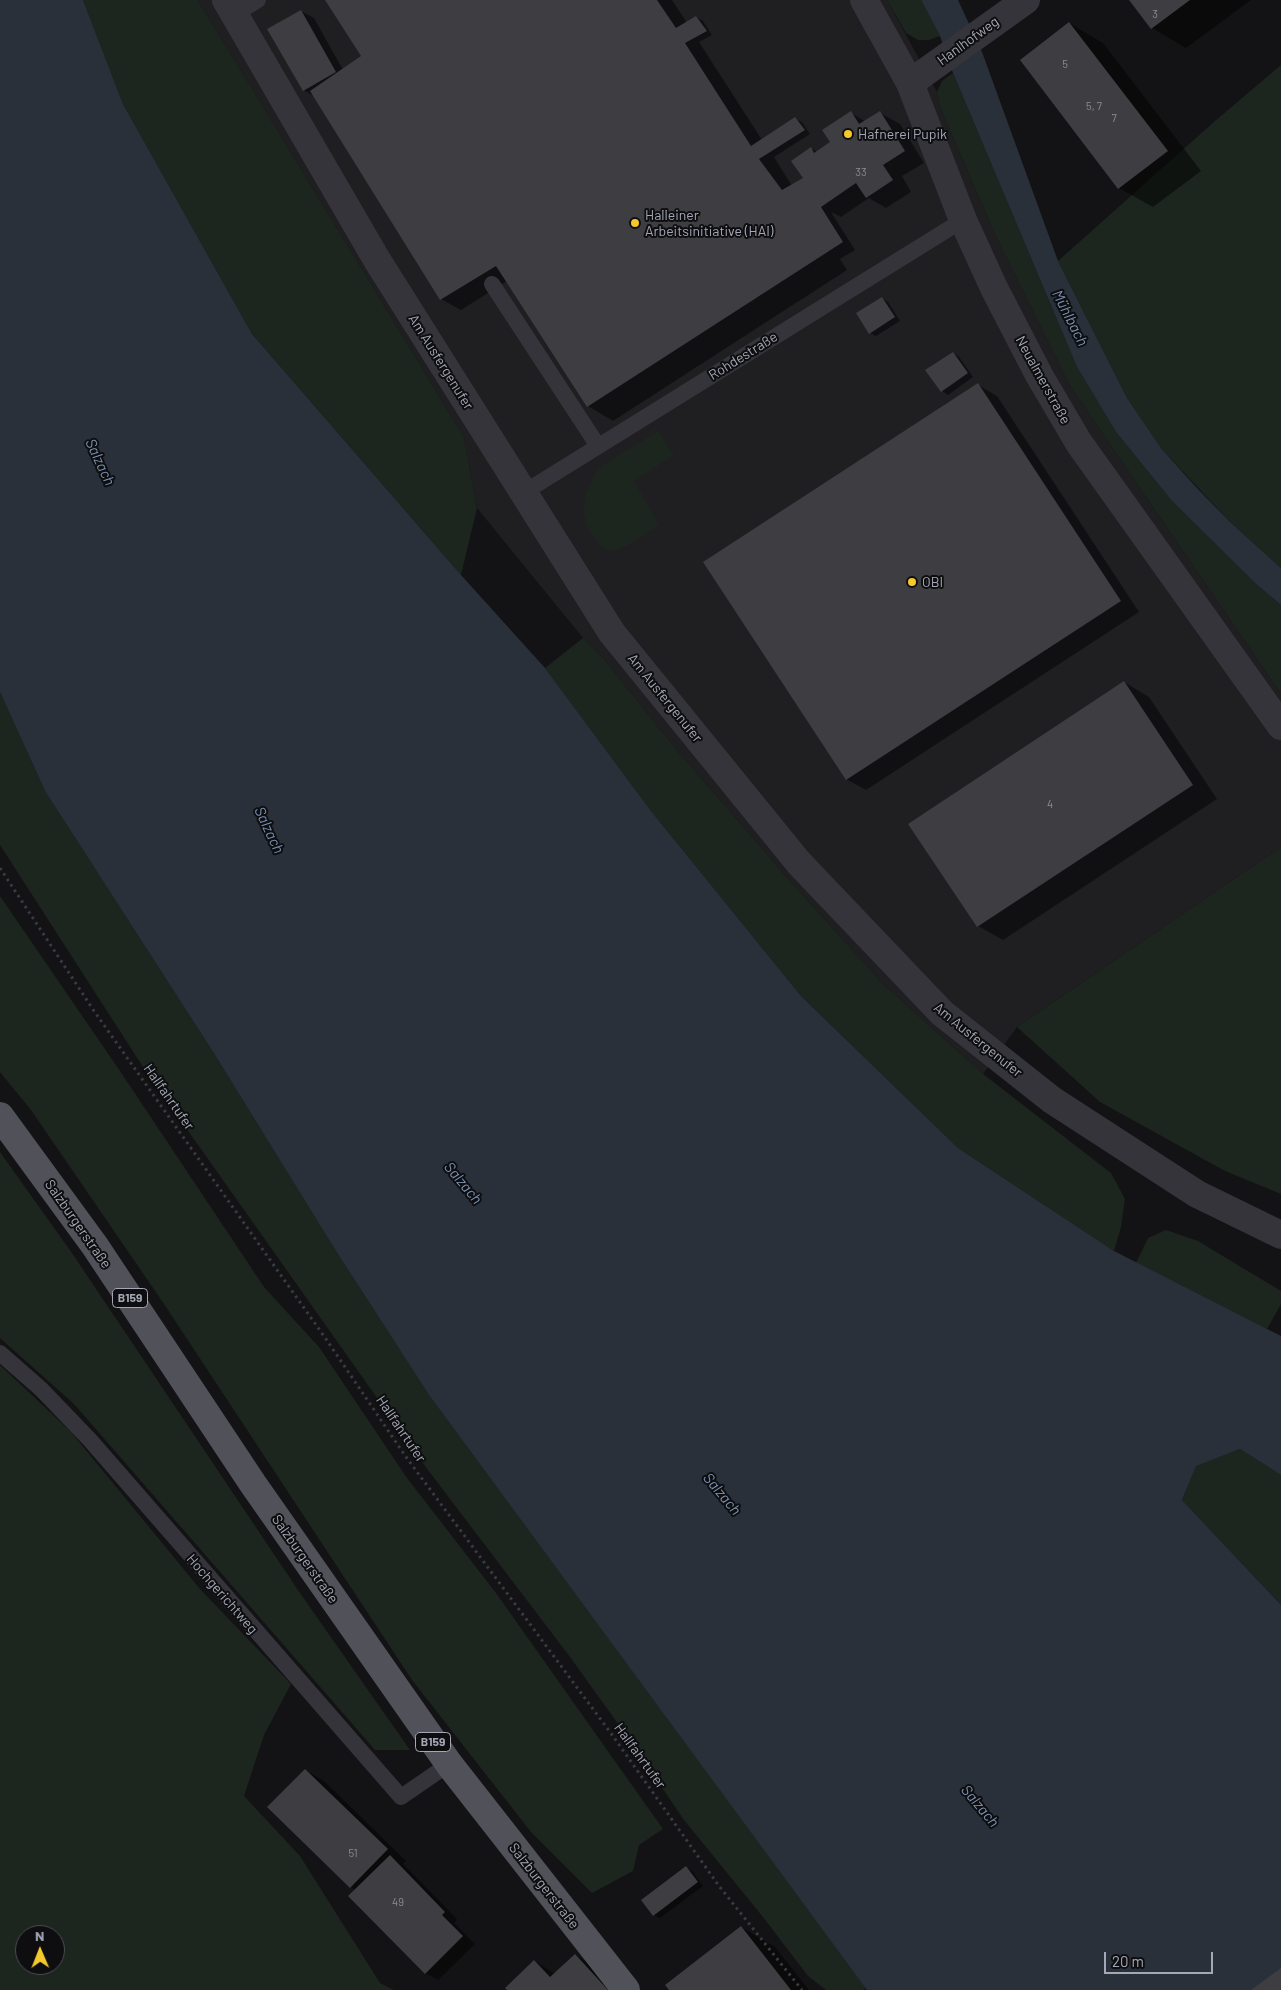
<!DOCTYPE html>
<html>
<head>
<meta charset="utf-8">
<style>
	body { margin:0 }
	#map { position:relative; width:1281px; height:1990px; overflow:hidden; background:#131315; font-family:Barlow,sans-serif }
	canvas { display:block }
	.north { position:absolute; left:15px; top:1925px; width:50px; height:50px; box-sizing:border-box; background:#0e0e10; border:1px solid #4a4c52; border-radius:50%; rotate:359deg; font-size:14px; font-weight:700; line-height:20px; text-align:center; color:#a4a8b6 }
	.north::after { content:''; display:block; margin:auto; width:18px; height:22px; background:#f5c82b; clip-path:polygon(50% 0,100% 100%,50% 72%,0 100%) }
	.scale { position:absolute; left:1104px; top:1952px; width:109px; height:22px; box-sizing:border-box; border:2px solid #a4a8b6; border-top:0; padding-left:6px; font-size:15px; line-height:18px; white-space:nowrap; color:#a4a8b6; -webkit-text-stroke:4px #0e0e10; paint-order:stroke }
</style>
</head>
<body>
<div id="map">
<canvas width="1281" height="1990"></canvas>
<div class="north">N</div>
<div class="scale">20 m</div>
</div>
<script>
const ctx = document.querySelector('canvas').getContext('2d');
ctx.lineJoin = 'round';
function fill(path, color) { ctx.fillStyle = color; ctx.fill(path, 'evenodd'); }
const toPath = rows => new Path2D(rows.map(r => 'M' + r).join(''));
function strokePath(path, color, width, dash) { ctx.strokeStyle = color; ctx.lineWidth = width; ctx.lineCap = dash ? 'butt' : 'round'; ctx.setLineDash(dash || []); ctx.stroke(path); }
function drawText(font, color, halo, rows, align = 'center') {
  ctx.font = font + ' Barlow,sans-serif'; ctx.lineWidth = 4; ctx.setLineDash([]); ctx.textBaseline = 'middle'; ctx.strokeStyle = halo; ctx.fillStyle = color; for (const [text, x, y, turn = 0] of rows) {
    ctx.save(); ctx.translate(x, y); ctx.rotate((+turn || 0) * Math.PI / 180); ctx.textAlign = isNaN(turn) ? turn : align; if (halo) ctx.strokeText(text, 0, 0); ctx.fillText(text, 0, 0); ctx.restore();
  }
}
const built = toPath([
	[198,0,887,0,937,92,940,108,998,241,1070,386,1281,694,1281,847,1017,1027,983,1074,883,984,790,881,676,749,604,659,583,638,477,508,464,437]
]);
const green = toPath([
	[83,0,198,0,464,437,477,508,461,575,252,334,123,104],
	[887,0,921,0,940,36,929,40,918,40,906,33],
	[1281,65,1281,568,1231,523,1161,448,1127,398,1058,261,1215,121],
	[953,73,1077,367,1116,432,1172,501,1256,584,1281,605,1281,694,1070,386,998,241,940,108,937,92,942,81],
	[658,431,674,455,634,481,659,525,627,546,613,551,602,547,588,529,583,510,586,494,594,476,603,465],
	[583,638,604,659,676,749,790,881,883,984,983,1074,1111,1173,1125,1199,1121,1227,1114,1251,958,1148,801,996,651,811,545,668],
	[0,692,45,791,215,1055,334,1248,429,1395,866,1988,864,1990,826,1990,808,1976,763,1917,684,1820,629,1739,570,1657,428,1470,143,1067,0,845],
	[1281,847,1281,1194,1225,1171,1100,1102,1017,1027],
	[0,896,120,1071,264,1287,319,1347,407,1478,496,1593,663,1829,639,1845,633,1871,592,1893,531,1832,412,1680,164,1304,31,1110,0,1072],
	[0,1152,72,1253,300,1593,410,1750,375,1750,74,1404,0,1338],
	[1166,1230,1198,1241,1281,1291,1281,1304,1267,1329,1136,1263,1148,1238],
	[0,1365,71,1432,200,1589,291,1684,264,1735,244,1796,300,1856,380,1983,394,1990,0,1990],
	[25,1935,55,1935,55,1965,25,1965],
	[1240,1449,1281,1475,1281,1605,1182,1500,1196,1465]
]);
const water = toPath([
	[0,0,83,0,123,104,252,334,461,575,545,668,651,811,801,996,958,1148,1114,1251,1281,1336,1281,1475,1240,1449,1196,1466,1182,1500,1281,1605,1281,1990,867,1990,429,1395,334,1248,215,1055,45,791,0,692],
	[921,0,958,0,982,52,1058,261,1127,398,1161,448,1195,486,1231,523,1281,568,1281,605,1256,584,1172,501,1116,432,1077,367,953,73,940,36]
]);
const shadow = toPath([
	[326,0,672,0,687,23,696,17,703,21,712,35,699,42,762,140,795,119,802,122,810,134,774,157,792,186,804,179,811,148,817,152,832,143,851,113,866,122,880,113,900,124,924,163,902,176,911,192,886,208,869,198,841,217,831,212,855,250,840,259,847,270,613,421,588,406,507,281,461,310,441,299,314,96,304,90,301,11,314,18,343,70,362,57],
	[1131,0,1251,0,1186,48,1152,28],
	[1069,23,1103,43,1201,171,1153,207,1119,188],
	[882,298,888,302,900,321,876,336,870,333],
	[953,353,959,357,973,377,948,395,942,391],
	[978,385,997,396,1139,612,866,790,846,779],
	[1124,682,1149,697,1217,799,1003,940,978,926],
	[305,1770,324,1781,406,1861,403,1864,457,1919,454,1923,475,1944,438,1980,425,1973,356,1890,351,1887],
	[686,1867,692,1871,703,1886,660,1918,654,1915],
	[741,1927,775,1947,809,1990,670,1990],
	[575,1955,594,1966,616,1990,509,1990,535,1961,555,1974]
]);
const building = toPath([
	[325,0,657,0,676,28,696,16,707,31,685,43,751,146,795,117,805,130,759,159,782,190,803,178,791,161,811,147,814,153,830,142,822,130,851,111,859,124,880,111,905,151,883,165,893,180,866,198,856,183,821,207,843,242,587,407,496,266,440,300,310,91,361,56],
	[1129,0,1190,0,1151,29],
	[301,10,336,72,303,91,267,29],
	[1069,22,1168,151,1118,189,1020,60],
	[882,297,895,317,869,334,856,313],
	[953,352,968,373,941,392,925,370],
	[978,383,1121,601,846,780,703,562],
	[1124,681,1193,785,977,927,908,824],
	[305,1769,388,1849,350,1888,267,1807],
	[390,1855,445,1912,442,1915,463,1936,425,1974,348,1896],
	[686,1866,698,1882,653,1916,641,1900],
	[741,1926,791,1990,669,1990,665,1985],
	[575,1954,608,1990,507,1990,505,1988,534,1960,550,1977],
	[1281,1968,1281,1990,1251,1990]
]);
const path = toPath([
	[0,868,94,1011,326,1339,406,1457,610,1732,719,1886,802,1990]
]);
const lane = toPath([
	[234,15,258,0],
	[492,284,598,446],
	[523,493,963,220],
	[0,1353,41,1389,90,1440,401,1797,449,1764]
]);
const street = toPath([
	[226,0,377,260,612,633,799,863,942,1013,1052,1100,1197,1194,1281,1235],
	[864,0,910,83,963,220,994,288,1039,375,1079,443,1281,726],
	[910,83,1026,0]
]);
const primary = toPath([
	[0,1116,95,1246,253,1484,449,1764,626,1990]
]);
const markers = [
	[848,134,5,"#f5c82b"],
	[635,223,5,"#f5c82b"],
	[912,582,5,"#f5c82b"]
];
const numberNames = [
	["3",1155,14],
	["5",1065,64],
	["5, 7",1094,106],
	["7",1114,118],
	["33",861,172],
	["4",1050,804],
	["51",353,1853],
	["49",398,1902]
];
const shields = [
	[130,1298,35],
	[433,1742,35]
];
const shieldNames = [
	["B159",130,1298],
	["B159",433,1742]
];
const streetNames = [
	["Hanlhofweg",968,41,-36],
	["Rohdestraße",743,356,-32],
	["Am Ausfergenufer",441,362,58],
	["Neualmerstraße",1043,380,61],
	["Am Ausfergenufer",665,698,51],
	["Am Ausfergenufer",978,1040,39],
	["Hallfahrtufer",169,1097,55],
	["Salzburgerstraße",78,1224,55],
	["Hallfahrtufer",401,1429,56],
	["Salzburgerstraße",305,1559,55],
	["Hochgerichtweg",222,1594,49],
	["Hallfahrtufer",640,1756,54],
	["Salzburgerstraße",544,1886,52]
];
const poiNames = [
	["Hafnerei Pupik",858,134],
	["Halleiner",645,215],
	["Arbeitsinitiative (HAI)",645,231],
	["OBI",922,582]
];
const waterNames = [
	["Mühlbach",1070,318,63],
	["Salzach",100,462,65],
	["Salzach",269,830,65],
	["Salzach",463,1183,50],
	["Salzach",722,1494,50],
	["Salzach",980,1806,50]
];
fill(built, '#1f1f22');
fill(green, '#1d251f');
fill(water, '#293039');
fill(shadow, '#0007');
fill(building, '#3d3d42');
strokePath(path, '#3a3b41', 3, [2.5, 4]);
strokePath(lane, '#34343a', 16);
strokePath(street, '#34343a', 28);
strokePath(primary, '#505159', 28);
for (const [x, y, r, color] of markers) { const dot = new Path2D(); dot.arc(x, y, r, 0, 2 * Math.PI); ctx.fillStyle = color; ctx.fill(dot); strokePath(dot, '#0e0e10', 2); }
drawText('11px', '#8a8d99', null, numberNames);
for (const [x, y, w] of shields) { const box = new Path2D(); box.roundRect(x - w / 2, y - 9.5, w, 19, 4); ctx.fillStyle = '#0e0e10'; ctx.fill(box); strokePath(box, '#a4a8b6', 1); }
drawText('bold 12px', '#a4a8b6', null, shieldNames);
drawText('14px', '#a4a8b6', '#0e0e10', streetNames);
drawText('14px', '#a4a8b6', '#0e0e10', poiNames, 'left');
drawText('italic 15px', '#7a91b2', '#0e0e10', waterNames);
</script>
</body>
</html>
